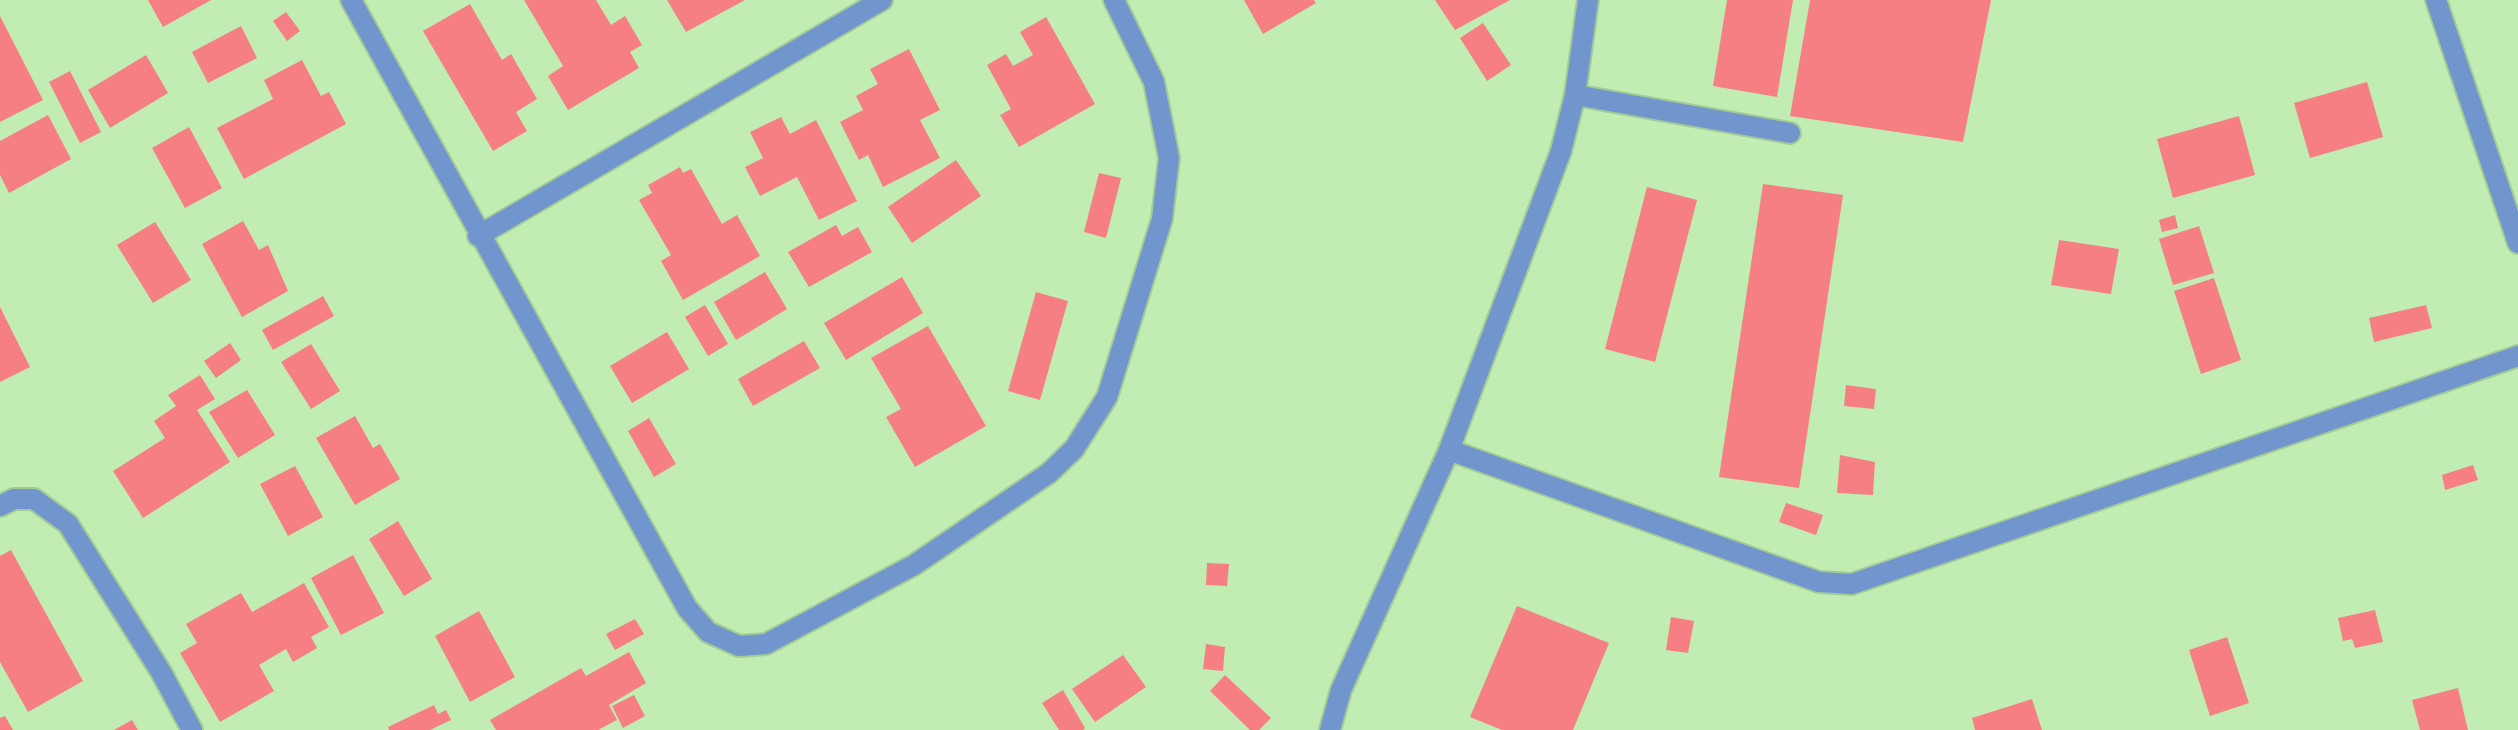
<!DOCTYPE html>
<html>
<head>
<meta charset="utf-8">
<style>
	body { margin:0 }
	canvas { display:block; background:#c1edb3 }
</style>
</head>
<body>
<canvas width="2518" height="730"></canvas>
<script>
const ctx = document.querySelector('canvas').getContext('2d');
ctx.lineJoin = 'round';
function fill(path, color) { ctx.fillStyle = color; ctx.fill(path, 'evenodd'); }
const toPath = rows => new Path2D(rows.map(r => 'M' + r).join(''));
function strokePath(path, color, width, dash) { ctx.strokeStyle = color; ctx.lineWidth = width; ctx.lineCap = dash ? 'butt' : 'round'; ctx.setLineDash(dash || []); ctx.stroke(path); }
const building = toPath([
	[148,0,211,0,163,27],
	[524,0,596,0,611,25,625,16,642,45,630,52,639,68,568,110,548,76,563,66],
	[667,0,745,0,686,32],
	[1244,0,1314,0,1316,3,1263,34],
	[1435,0,1510,0,1455,30],
	[1727,0,1793,0,1777,97,1713,86],
	[1810,0,1991,0,1963,142,1790,116],
	[470,4,502,60,511,54,537,99,516,112,527,131,493,151,423,31],
	[286,12,300,31,287,41,273,21],
	[0,16,43,100,0,122],
	[1046,17,1095,104,1019,147,1000,115,1011,109,987,65,1006,54,1013,66,1033,55,1020,32],
	[1483,23,1511,65,1487,81,1460,38],
	[241,26,257,58,208,83,192,52],
	[909,49,940,110,920,120,940,158,883,187,868,155,859,160,840,122,863,110,856,96,878,84,870,69],
	[146,55,168,93,110,128,88,90],
	[302,60,321,96,329,92,346,124,244,179,217,128,273,99,264,80],
	[70,71,101,132,80,143,49,82],
	[2367,82,2383,137,2310,158,2294,103],
	[48,115,71,159,9,193,0,175,0,141],
	[2239,116,2255,175,2173,198,2157,139],
	[781,117,790,134,816,120,857,201,819,220,797,177,760,196,745,167,763,158,750,132],
	[189,127,222,188,185,208,152,148],
	[956,160,981,196,912,243,888,207],
	[680,167,683,173,691,169,722,224,737,215,760,256,683,300,661,261,671,255,639,200,652,193,648,185],
	[1099,173,1121,178,1106,238,1084,232],
	[1763,184,1843,195,1799,488,1719,477],
	[1647,187,1697,200,1655,362,1605,349],
	[2175,215,2178,228,2162,232,2159,220],
	[243,221,259,250,268,245,288,291,242,317,202,244],
	[155,222,191,280,153,303,117,245],
	[836,225,842,236,858,227,872,252,809,287,788,252],
	[2199,226,2214,273,2173,285,2159,239],
	[2059,240,2119,249,2111,294,2051,285],
	[765,272,787,309,736,340,714,302],
	[902,277,923,313,846,360,824,323],
	[2214,278,2241,360,2201,374,2174,291],
	[1036,292,1068,301,1040,400,1008,391],
	[323,296,334,316,273,350,262,330],
	[705,305,728,344,708,356,685,317],
	[2426,305,2432,328,2374,342,2369,318],
	[0,307,30,367,0,382],
	[928,326,986,426,915,467,886,417,901,409,871,358],
	[667,332,689,369,632,403,610,366],
	[804,341,820,368,753,406,738,379],
	[230,343,241,360,216,378,204,361],
	[311,344,340,391,311,409,281,362],
	[200,375,215,399,197,410,230,462,143,518,113,471,165,438,154,421,176,406,168,395],
	[1846,385,1876,389,1874,409,1844,406],
	[247,390,275,435,238,458,209,412],
	[355,416,373,448,380,444,400,479,355,505,316,438],
	[649,418,676,464,654,477,628,431],
	[1840,455,1875,462,1873,495,1837,493],
	[2473,465,2478,480,2445,490,2442,475],
	[295,466,323,517,288,536,260,484],
	[1786,503,1823,515,1816,535,1779,522],
	[398,521,432,579,404,596,369,539],
	[11,550,83,681,28,712,0,662,0,556],
	[353,555,384,613,341,635,311,578],
	[1207,563,1229,564,1227,586,1206,585],
	[304,583,329,627,311,637,317,648,293,662,286,649,259,665,274,691,220,722,180,653,197,643,186,624,241,593,252,612],
	[1517,606,1609,643,1573,730,1502,730,1470,717],
	[2375,610,2383,642,2355,648,2352,639,2343,641,2338,618],
	[479,611,515,677,470,702,435,636],
	[1671,617,1694,621,1688,653,1666,650],
	[635,619,644,634,615,650,606,634],
	[2227,637,2249,703,2210,716,2189,650],
	[1206,644,1225,647,1223,671,1203,669],
	[629,652,646,683,609,705,617,720,598,730,496,730,490,720,581,668,586,676],
	[1123,655,1146,687,1095,722,1072,689],
	[1225,675,1271,718,1259,730,1250,730,1210,691],
	[2458,688,2468,730,2420,730,2412,700],
	[1063,690,1085,728,1083,730,1059,730,1042,703],
	[634,695,645,716,623,728,612,706],
	[2032,699,2042,730,1975,730,1972,718],
	[434,705,438,714,446,710,451,720,430,730,389,730,388,727],
	[5,716,13,730,0,730,0,718],
	[132,720,138,730,114,730]
]);
const street = toPath([
	[351,0,687,608,708,632,739,646,766,644,914,565,1049,473,1074,449,1107,397,1162,219,1169,158,1154,82,1114,0],
	[2436,0,2518,243],
	[1575,95,1790,133],
	[478,236,882,0],
	[1449,450,1819,582,1852,584,2518,356],
	[0,506,14,499,34,499,68,524,161,672,192,730],
	[1330,730,1341,690,1449,450,1561,151,1575,95,1588,0]
]);
fill(building, '#f67f84');
strokePath(street, '#a3ca97', 24);
strokePath(street, '#7195cd', 20);
</script>
</body>
</html>
